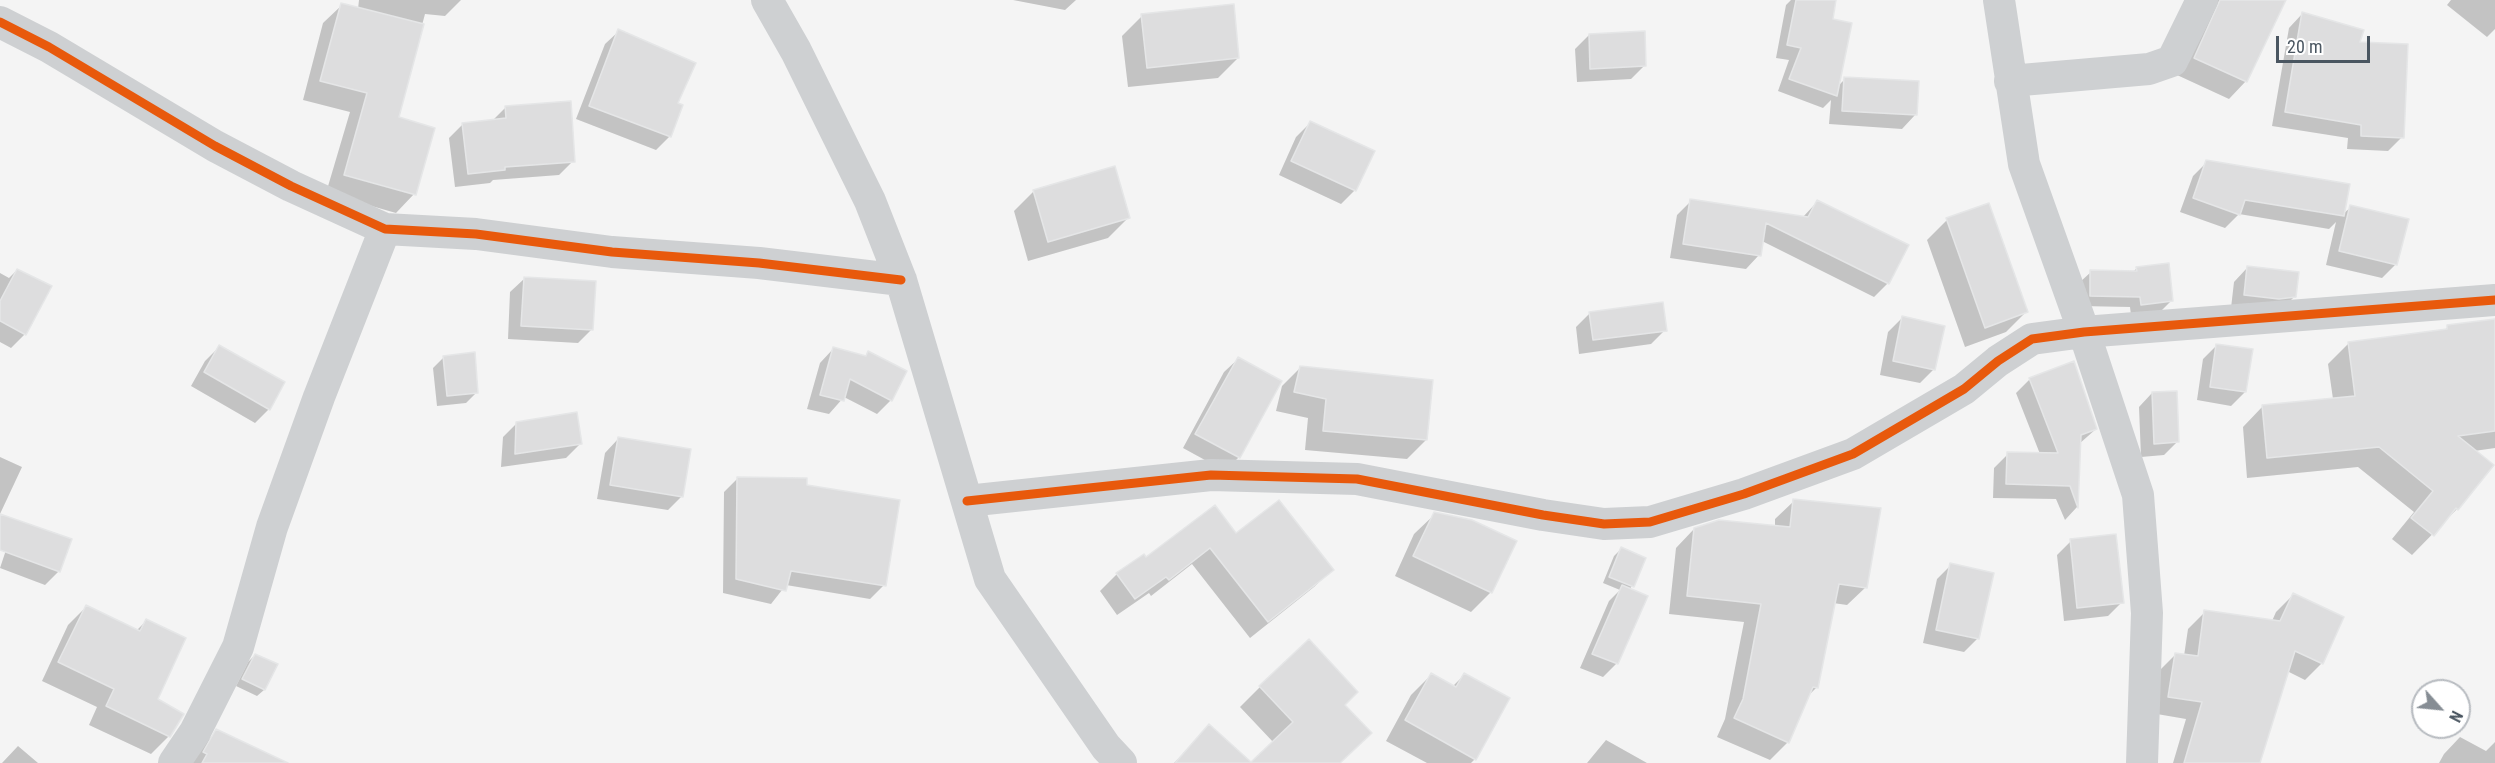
<!DOCTYPE html>
<html>
<head>
<meta charset="utf-8">
<style>
	body { margin:0 }
	#map { position:relative; width:2495px; height:763px; overflow:hidden; background:#f4f4f4; font-family:"Roboto Condensed",sans-serif }
	canvas { display:block }
	.north { position:absolute; left:2411px; top:679px; width:60px; height:60px; box-sizing:border-box; background:#fff; border:2px solid #b7bbc0; border-radius:50%; rotate:117deg; font-size:16px; font-weight:700; line-height:24px; text-align:center; color:#4a5661 }
	.north::after { content:''; display:block; margin:auto; width:21px; height:27px; background:#868d94; clip-path:polygon(50% 0,100% 100%,50% 72%,0 100%) }
	.scale { position:absolute; left:2276px; top:36px; width:94px; height:27px; box-sizing:border-box; border:3px solid #4a5661; border-top:0; padding-left:8px; font-size:18px; line-height:21px; white-space:nowrap; color:#4a5661; -webkit-text-stroke:4px #fff; paint-order:stroke }
</style>
</head>
<body>
<div id="map">
<canvas width="2495" height="763"></canvas>
<div class="north">N</div>
<div class="scale">20 m</div>
</div>
<script>
const ctx = document.querySelector('canvas').getContext('2d');
ctx.lineJoin = 'round';
function fill(path, color) { ctx.fillStyle = color; ctx.fill(path, 'evenodd'); }
const toPath = rows => new Path2D(rows.map(r => 'M' + r).join(''));
function strokePath(path, color, width, dash) { ctx.strokeStyle = color; ctx.lineWidth = width; ctx.lineCap = dash ? 'butt' : 'round'; ctx.setLineDash(dash || []); ctx.stroke(path); }
const shadow = toPath([
	[359,0,461,0,445,16,425,14,397,119,414,194,396,213,326,193,350,112,303,100,323,23,342,5,358,9],
	[1013,0,1076,0,1065,10],
	[1791,0,1835,0,1831,20,1838,86,1845,79,1915,115,1902,129,1829,124,1831,100,1823,108,1778,91,1789,60,1776,58,1786,5],
	[2204,0,2284,0,2246,81,2229,99,2177,75],
	[2451,0,2495,0,2495,29,2487,37,2447,5],
	[2302,14,2358,43,2402,137,2388,151,2347,149,2348,138,2272,126,2289,28],
	[1142,16,1238,58,1218,78,1128,87,1122,36],
	[619,31,676,104,670,136,656,150,576,119,605,44],
	[1589,35,1645,65,1631,79,1577,82,1575,49],
	[506,107,573,161,559,175,493,180,490,183,455,187,449,138,463,124,492,121],
	[1310,123,1355,190,1341,204,1279,175,1296,137],
	[2207,162,2343,214,2351,207,2396,264,2382,278,2326,265,2336,222,2329,229,2239,214,2225,228,2180,212,2193,176],
	[1034,191,1128,218,1108,238,1028,261,1014,211],
	[1691,201,1802,218,1817,202,1888,283,1874,297,1762,241,1759,255,1746,269,1670,258,1677,215],
	[1947,220,2026,312,2006,332,1965,347,1927,240],
	[2137,268,2171,301,2161,311,2131,315,2130,307,2080,306,2080,282,2091,272,2133,272],
	[2247,268,2294,297,2280,311,2231,308,2234,282],
	[17,270,25,334,11,348,0,342,0,273,9,278],
	[524,279,592,329,578,343,508,339,510,292],
	[1590,313,1665,330,1651,344,1579,354,1576,327],
	[1902,318,1934,369,1920,383,1880,375,1888,332],
	[2495,321,2495,448,2474,451,2492,465,2457,509,2412,555,2392,539,2414,512,2358,467,2247,478,2243,427,2263,406,2333,399,2328,364,2349,343,2443,331,2448,327],
	[2217,345,2245,392,2231,406,2197,400,2203,359],
	[219,347,269,409,255,423,191,386,205,361],
	[833,349,864,357,869,353,891,400,877,414,844,397,829,414,807,409,820,363],
	[444,357,477,392,466,403,437,406,433,368],
	[1238,359,1239,457,1225,471,1183,448,1224,372],
	[1301,367,1426,440,1407,459,1305,450,1308,418,1276,411,1282,386],
	[2030,379,2096,429,2079,444,2077,507,2065,520,2056,499,1993,498,1994,468,2008,454,2040,454,2016,393],
	[2152,393,2178,441,2164,455,2141,457,2139,407],
	[517,423,580,444,566,458,501,467,503,437],
	[618,439,682,496,668,510,597,499,605,453],
	[0,457,22,467,0,514],
	[738,478,806,486,884,585,870,599,786,585,771,604,723,593,724,492],
	[1794,501,1866,587,1847,605,1833,603,1817,687,1807,697,1788,742,1770,760,1717,737,1725,719,1744,622,1669,614,1676,548,1694,529,1775,527,1775,519],
	[1435,514,1491,592,1471,612,1395,576,1414,534],
	[1236,535,1332,570,1314,587,1250,638,1192,564,1151,596,1149,593,1117,615,1100,591,1117,574,1145,559],
	[10,538,59,571,45,585,0,568],
	[2071,541,2122,602,2108,616,2064,621,2057,555],
	[1621,549,1632,586,1629,590,1646,597,1616,664,1603,677,1580,668,1609,601,1620,590,1603,583,1614,556],
	[1951,565,1978,638,1964,652,1923,643,1937,579],
	[2293,595,2322,663,2305,680,2287,671,2259,763,2173,763,2186,719,2151,713,2159,671,2176,654,2184,656,2188,629,2205,612,2272,621,2276,612],
	[86,607,136,631,147,620,156,700,175,709,169,736,151,754,89,725,97,707,42,681,68,625],
	[255,655,276,665,264,690,257,696,236,686,248,662],
	[1431,675,1452,687,1464,675,1475,759,1471,763,1427,763,1386,741,1411,695],
	[1260,687,1343,705,1340,763,1252,763,1274,743,1240,707],
	[1209,726,1251,763,1174,763],
	[217,731,284,763,190,763,197,751],
	[2460,737,2486,751,2495,742,2495,763,2439,763,2444,754],
	[1606,740,1647,763,1587,763],
	[18,746,38,763,2,763]
]);
const building = toPath([
	[1796,0,1836,0,1833,19,1852,23,1837,96,1789,79,1801,48,1787,45,1796,0],
	[2220,0,2286,0,2247,82,2194,58,2220,0],
	[341,3,424,24,399,117,435,128,416,195,344,175,367,93,320,81,341,3],
	[1234,4,1239,58,1147,68,1141,14,1234,4],
	[2302,12,2364,30,2360,42,2408,44,2404,138,2361,136,2361,125,2285,112,2302,12],
	[618,29,696,63,678,103,683,105,671,137,589,106,618,29],
	[1645,31,1646,66,1590,69,1589,34,1645,31],
	[1844,77,1919,81,1917,115,1842,111,1844,77],
	[571,101,575,162,505,167,505,170,468,174,462,123,506,118,505,106,571,101],
	[1310,121,1375,151,1356,191,1291,161,1310,121],
	[2206,160,2350,184,2344,216,2245,200,2240,215,2193,198,2206,160],
	[1115,166,1130,218,1048,242,1033,190,1115,166],
	[1690,199,1808,217,1817,200,1909,245,1889,284,1766,223,1761,256,1683,244,1690,199],
	[1989,203,2028,312,1985,328,1946,218,1989,203],
	[2350,205,2409,219,2397,265,2339,251,2350,205],
	[2169,263,2173,301,2141,305,2140,297,2090,296,2090,270,2137,271,2136,267,2169,263],
	[2247,266,2299,272,2296,297,2279,299,2244,295,2247,266],
	[17,269,52,286,26,335,0,321,0,301,17,269],
	[524,277,596,281,593,330,521,326,524,277],
	[1663,302,1667,331,1593,340,1589,312,1663,302],
	[1902,316,1945,326,1935,370,1893,361,1902,316],
	[2495,319,2495,431,2458,436,2494,465,2458,510,2456,508,2434,536,2411,518,2433,491,2379,447,2267,458,2262,405,2355,396,2348,342,2447,329,2447,325,2495,319],
	[2216,344,2253,349,2246,392,2210,387,2216,344],
	[219,345,285,382,270,410,204,372,219,345],
	[833,347,866,356,868,351,907,371,892,401,850,379,844,401,820,395,833,347],
	[475,352,478,393,447,396,443,356,475,352],
	[1238,357,1282,381,1240,458,1195,434,1238,357],
	[2074,361,2097,429,2081,435,2078,508,2070,486,2006,484,2007,452,2058,453,2029,378,2074,361],
	[1300,366,1433,380,1427,440,1323,431,1326,399,1294,392,1300,366],
	[2177,391,2179,442,2154,444,2152,392,2177,391],
	[577,412,582,444,515,454,516,422,577,412],
	[618,437,691,449,683,497,610,485,618,437],
	[737,477,807,478,807,485,900,500,886,586,791,571,786,591,736,579,737,477],
	[1793,499,1881,508,1867,588,1839,584,1818,688,1813,687,1789,743,1734,718,1743,699,1761,604,1687,596,1694,528,1719,520,1790,527,1793,499],
	[1279,500,1334,570,1268,622,1210,548,1169,580,1166,577,1135,599,1116,573,1144,554,1146,557,1215,505,1236,533,1279,500],
	[1434,512,1472,520,1517,541,1492,593,1413,556,1434,512],
	[0,514,72,539,60,572,0,550,0,514],
	[2116,534,2124,603,2077,608,2070,539,2116,534],
	[1621,547,1646,558,1634,587,1609,577,1621,547],
	[1950,563,1994,573,1979,639,1936,630,1950,563],
	[1622,585,1648,596,1618,664,1592,654,1622,585],
	[2293,593,2344,617,2323,664,2295,651,2260,763,2184,763,2202,702,2168,697,2175,653,2198,656,2204,610,2280,621,2293,593],
	[86,605,140,631,146,619,186,638,158,699,184,714,170,737,106,706,114,689,58,662,86,605],
	[1309,639,1358,692,1345,705,1372,733,1340,763,1175,763,1209,724,1251,762,1293,722,1259,686,1309,639],
	[255,654,278,664,265,690,242,679,255,654],
	[1431,673,1456,687,1464,673,1510,698,1476,760,1405,720,1431,673],
	[216,729,288,763,202,763,207,754,203,752,216,729]
]);
const minor = toPath([
	[767,0,796,51,870,201,901,280,990,579,1106,747,1121,763],
	[1999,0,2024,164,2084,332,2138,495,2147,613,2142,763],
	[0,22,49,47,215,146,291,186,385,229,476,234,612,252,759,263,901,280],
	[2010,81,2149,69,2172,61,2202,0],
	[967,501,1211,475,1357,479,1543,515,1604,524,1650,522,1744,494,1853,454,1964,389,1998,361,2032,339,2084,332,2495,300],
	[174,763,195,732,238,647,272,527,319,397,385,229]
]);
const cycleway = toPath([
	[0,22,49,47,215,146,291,186,385,229,476,234,612,252,759,263,901,280],
	[967,501,1211,475,1357,479,1543,515,1604,524,1650,522,1744,494,1853,454,1964,389,1998,361,2032,339,2084,332,2495,300]
]);
fill(shadow, '#0003');
fill(building, '#ddddde');
strokePath(building, '#e5e6e7', 1.5);
strokePath(minor, '#ced0d2', 32);
strokePath(cycleway, '#e8590c', 9);
</script>
</body>
</html>
